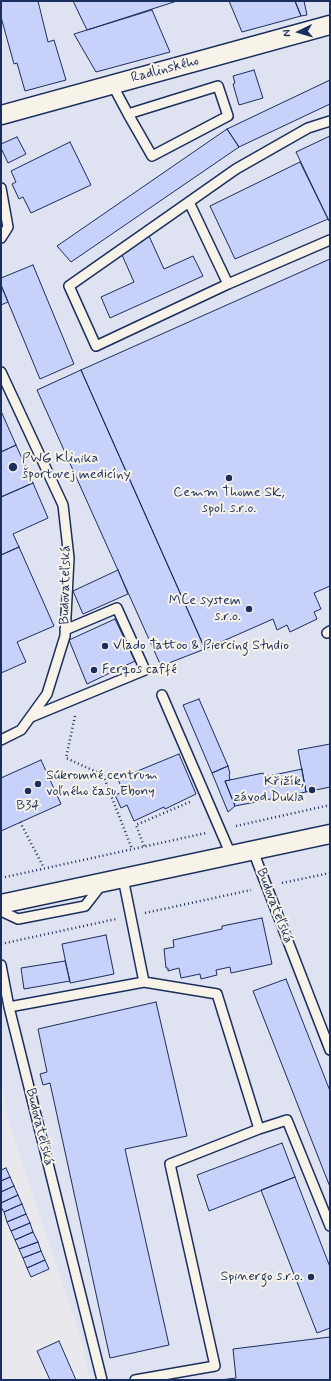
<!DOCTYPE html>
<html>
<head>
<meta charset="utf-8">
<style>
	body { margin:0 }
	#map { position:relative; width:331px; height:1381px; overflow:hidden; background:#e9e9ed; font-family:Mynerve,sans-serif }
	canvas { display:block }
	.frame { position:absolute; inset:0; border:2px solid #1b2f5e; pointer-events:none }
	.north { position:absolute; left:279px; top:12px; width:40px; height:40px; -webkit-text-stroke:3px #f7f3e8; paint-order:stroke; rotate:265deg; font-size:11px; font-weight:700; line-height:16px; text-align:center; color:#1b2f5e }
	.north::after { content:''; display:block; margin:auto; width:14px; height:18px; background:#1b2f5e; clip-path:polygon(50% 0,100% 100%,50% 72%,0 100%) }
</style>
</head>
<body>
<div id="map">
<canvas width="331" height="1381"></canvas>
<div class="frame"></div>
<div class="north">N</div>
</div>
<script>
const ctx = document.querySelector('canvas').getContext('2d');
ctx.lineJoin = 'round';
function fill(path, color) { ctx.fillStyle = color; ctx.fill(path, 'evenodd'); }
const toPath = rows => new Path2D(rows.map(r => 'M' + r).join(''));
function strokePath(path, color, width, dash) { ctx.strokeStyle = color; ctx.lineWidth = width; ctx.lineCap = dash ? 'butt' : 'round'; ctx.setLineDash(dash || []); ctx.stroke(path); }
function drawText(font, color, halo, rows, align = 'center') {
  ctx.font = font + ' Mynerve,sans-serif'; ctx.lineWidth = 4; ctx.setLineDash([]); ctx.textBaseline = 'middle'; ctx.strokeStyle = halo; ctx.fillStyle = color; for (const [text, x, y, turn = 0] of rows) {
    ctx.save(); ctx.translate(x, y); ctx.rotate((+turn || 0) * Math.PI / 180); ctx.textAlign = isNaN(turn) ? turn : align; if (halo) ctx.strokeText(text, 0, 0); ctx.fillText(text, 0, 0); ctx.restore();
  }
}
const built = toPath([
	[1,1,330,1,330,1380,90,1380,79,1332,7,1116,1,1079]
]);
const building = toPath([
	[1,1,38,1,48,42,54,40,66,80,25,91,17,63,14,64,1,17,1,1],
	[73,1,177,1,87,30,73,1],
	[229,1,295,1,301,16,242,32,229,1],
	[295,1,304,1,307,15,301,16,295,1],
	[152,10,170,52,96,72,74,34,152,10],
	[254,70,263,98,239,105,233,84,235,83,233,76,254,70],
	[330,80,330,104,239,147,227,129,330,80],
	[227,129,239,147,71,262,57,246,227,129],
	[330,136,330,221,329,221,296,152,330,136],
	[17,137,26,154,8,163,1,148,1,144,17,137],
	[70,142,91,185,31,213,23,197,19,199,12,184,16,182,11,171,70,142],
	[300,162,328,219,235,259,210,206,300,162],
	[149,236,164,269,193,256,203,276,110,318,101,297,134,282,122,255,149,236],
	[330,259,330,586,314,593,321,609,314,612,317,619,290,632,287,625,277,630,273,619,205,649,81,370,330,259],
	[33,265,74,364,40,379,1,285,1,278,33,265],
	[1,285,8,302,1,305,1,285],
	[81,370,205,649,161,666,37,390,81,370],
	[1,411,16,445,1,452,1,411],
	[16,445,33,483,1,497,1,452,16,445],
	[33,483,48,518,13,534,19,547,1,555,1,497,33,483],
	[19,547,54,626,17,642,26,662,1,673,1,555,19,547],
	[118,570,128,594,83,614,73,591,118,570],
	[115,619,135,661,87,684,69,640,115,619],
	[199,699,228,766,212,773,183,705,199,699],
	[330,744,330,787,306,792,298,750,330,744],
	[179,754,196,794,165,809,164,807,134,821,127,805,121,808,115,795,123,792,118,779,179,754],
	[41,760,61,804,1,831,1,778,41,760],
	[228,766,230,774,229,775,230,780,225,781,235,806,228,812,212,773,228,766],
	[302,769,306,792,235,806,225,781,263,773,264,777,302,769],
	[262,918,272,964,231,973,230,967,216,970,217,975,201,979,200,974,181,978,179,968,168,971,168,968,166,968,164,949,174,947,173,940,222,929,222,926,262,918],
	[106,935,114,974,70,983,62,944,106,935],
	[65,961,70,981,24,989,21,968,65,961],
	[286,979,330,1091,330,1187,253,991,286,979],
	[156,1002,187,1136,125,1149,169,1345,110,1358,50,1083,43,1085,40,1074,47,1072,38,1029,156,1002],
	[282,1143,295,1177,209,1211,197,1175,282,1143],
	[6,1168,10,1177,1,1181,1,1170,6,1168],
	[10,1177,14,1186,1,1192,1,1181,10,1177],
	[295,1177,330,1267,330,1328,317,1333,261,1190,295,1177],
	[14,1186,18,1195,1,1203,1,1192,14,1186],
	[18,1195,22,1204,4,1212,1,1207,1,1203,18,1195],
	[22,1204,26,1214,7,1222,4,1212,22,1204],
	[26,1214,30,1223,11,1231,7,1222,26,1214],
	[30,1223,33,1232,15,1240,11,1231,30,1223],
	[33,1232,38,1242,19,1249,15,1240,33,1232],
	[38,1242,41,1251,23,1258,19,1249,38,1242],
	[41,1251,45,1260,27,1268,23,1258,41,1251],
	[45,1260,49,1269,31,1277,27,1268,45,1260],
	[330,1337,330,1380,220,1380,236,1378,233,1349,330,1337],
	[59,1341,76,1380,50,1380,37,1351,59,1341]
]);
const path = toPath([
	[75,716,66,758,103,775,132,849],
	[20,822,44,868],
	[236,826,330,805],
	[144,846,136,825,192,801],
	[1,878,206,833],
	[282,883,330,873],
	[145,913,251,890],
	[1,944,116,919]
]);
const lane = toPath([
	[112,84,128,114,152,156,228,116,218,86,128,114],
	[1,188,8,227,1,238],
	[189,202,228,284,96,346,69,286,189,202,236,169,308,128,330,121],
	[228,284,330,240],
	[1,372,63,505,69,558,65,636,47,694,21,730,1,740],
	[327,633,330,631],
	[162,695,231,855],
	[31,717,145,670,117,608,65,630],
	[253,851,330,1050],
	[123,878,144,982],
	[1,911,18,919,85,906,102,884],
	[1,965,9,1007],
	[259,1129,287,1120,330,1226],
	[102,1380,9,1007,144,982,217,994,259,1129,170,1164,215,1366,135,1380]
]);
const street = toPath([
	[1,115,330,25],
	[1,904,330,834]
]);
const markers = [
	[13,467,5,"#1b2f5e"],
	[229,478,4,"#1b2f5e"],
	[249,609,4,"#1b2f5e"],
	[105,646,4,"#1b2f5e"],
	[94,670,4,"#1b2f5e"],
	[38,784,4,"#1b2f5e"],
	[312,790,4,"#1b2f5e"],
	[28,791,4,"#1b2f5e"],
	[311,1277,4,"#1b2f5e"]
];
const streetNames = [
	["Radlinského",165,70,-15],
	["Budovateľská",66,585,-89],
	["Budovateľská",274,906,69],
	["Budovateľská",39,1127,76]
];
const poiNames = [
	["PWG Klinika",22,459],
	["športovej medicíny",22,475],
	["Cemm Thome SK,",229,493,"center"],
	["spol. s.r.o.",229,509,"center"],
	["MCe system",241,601,"right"],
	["s.r.o.",241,617,"right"],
	["Vlado Tattoo & Piercing Studio",113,646],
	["Ferqos caffé",102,670],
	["Súkromné centrum",46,776],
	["voľného času Ebony",46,792],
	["Křižík,",304,782,"right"],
	["závod Dukla",304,798,"right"],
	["B34",28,806,"center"],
	["Spinergo s.r.o.",303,1277,"right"]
];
fill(built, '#dfe2f1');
fill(building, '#c7d1f9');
strokePath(building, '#1b2f5e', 1);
strokePath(lane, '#1b2f5e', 12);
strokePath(street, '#1b2f5e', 21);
strokePath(path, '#1b2f5e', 2.5, [1, 3]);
strokePath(lane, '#f7f3e8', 9);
strokePath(street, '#f7f3e8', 18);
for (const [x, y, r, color] of markers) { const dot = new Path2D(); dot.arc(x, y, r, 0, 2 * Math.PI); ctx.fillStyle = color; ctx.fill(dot); strokePath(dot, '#f7f3e8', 1.5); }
drawText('14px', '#1b2f5e', '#f7f3e8', streetNames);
drawText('14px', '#1b2f5e', '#f7f3e8', poiNames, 'left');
</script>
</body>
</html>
